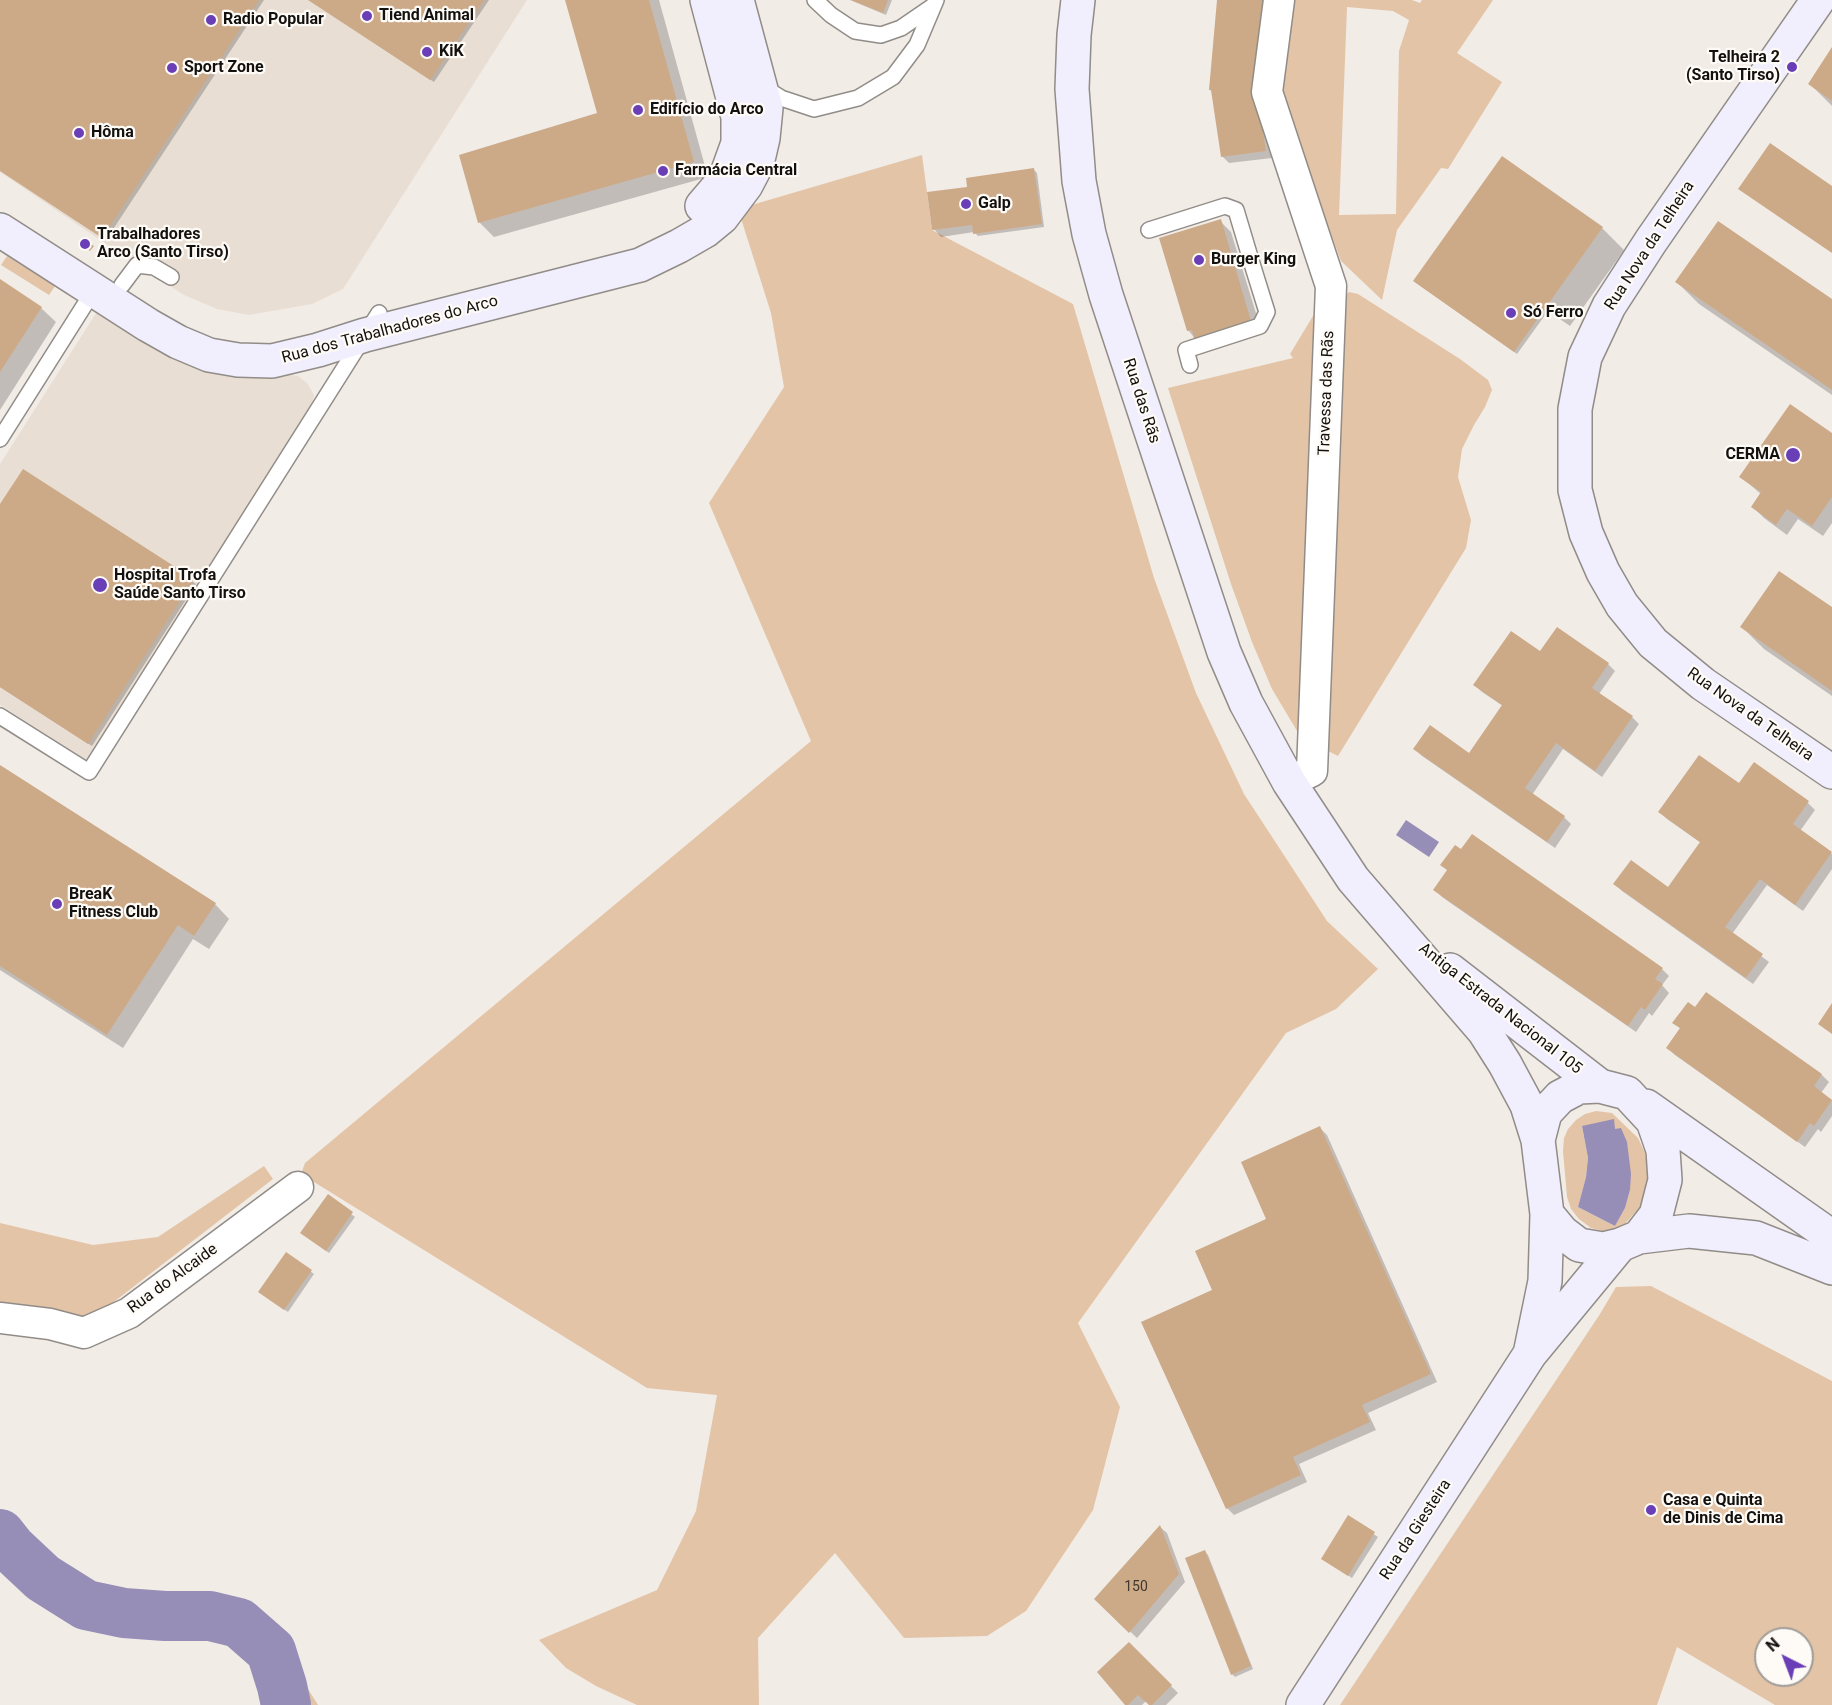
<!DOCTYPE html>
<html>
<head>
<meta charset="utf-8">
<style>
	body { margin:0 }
	#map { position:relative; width:1832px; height:1705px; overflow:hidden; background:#f2ece7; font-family:Roboto,sans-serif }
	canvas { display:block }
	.north { position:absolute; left:1754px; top:1627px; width:60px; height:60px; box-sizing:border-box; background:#fefaf5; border:2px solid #a09d99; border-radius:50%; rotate:318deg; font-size:16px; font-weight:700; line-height:24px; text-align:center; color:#13110f }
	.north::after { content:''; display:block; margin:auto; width:21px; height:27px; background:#693eb6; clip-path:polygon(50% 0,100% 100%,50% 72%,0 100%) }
</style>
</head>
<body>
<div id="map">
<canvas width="1832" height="1705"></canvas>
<div class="north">N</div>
</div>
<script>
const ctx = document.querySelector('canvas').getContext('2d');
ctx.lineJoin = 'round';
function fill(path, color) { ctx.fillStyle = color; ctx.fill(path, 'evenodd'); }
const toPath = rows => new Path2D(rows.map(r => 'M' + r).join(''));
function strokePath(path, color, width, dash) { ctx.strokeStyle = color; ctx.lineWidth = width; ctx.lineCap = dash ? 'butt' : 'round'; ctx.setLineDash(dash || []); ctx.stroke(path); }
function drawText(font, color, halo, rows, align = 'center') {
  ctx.font = font + ' Roboto,sans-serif'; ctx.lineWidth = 4.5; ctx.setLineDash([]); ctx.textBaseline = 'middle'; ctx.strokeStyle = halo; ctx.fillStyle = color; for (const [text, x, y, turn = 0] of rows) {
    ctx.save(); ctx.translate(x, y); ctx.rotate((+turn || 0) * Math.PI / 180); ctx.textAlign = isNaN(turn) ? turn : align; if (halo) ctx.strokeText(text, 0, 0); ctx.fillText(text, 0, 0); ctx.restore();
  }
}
const built = toPath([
	[0,0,527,0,343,289,312,304,249,315,217,309,184,295,137,265,0,172],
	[98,310,284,374,298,376,307,383,314,395,310,410,88,761,0,705,0,464]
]);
const green = toPath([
	[1291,0,1412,0,1420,3,1422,0,1493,0,1457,53,1502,82,1448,169,1441,168,1397,230,1382,300,1341,261,1282,104],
	[1347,7,1393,11,1409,20,1399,51,1396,214,1339,215],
	[922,155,932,230,1073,304,1154,578,1196,693,1244,794,1327,921,1378,969,1336,1009,1286,1033,1078,1323,1120,1407,1093,1510,1026,1611,987,1636,904,1638,835,1553,758,1638,759,1705,637,1705,596,1686,566,1668,539,1640,657,1590,696,1511,717,1395,647,1388,301,1174,305,1163,811,741,709,503,784,387,771,313,738,209],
	[7,256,55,286,49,295,1,265],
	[1349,292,1358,294,1460,359,1488,380,1492,390,1485,407,1474,425,1462,449,1458,477,1471,520,1466,548,1338,756,1326,750,1341,299],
	[1319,306,1306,746,1272,689,1252,642,1231,584,1168,388,1293,358,1290,354],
	[1596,1111,1612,1113,1638,1138,1645,1153,1648,1169,1649,1180,1646,1194,1640,1207,1623,1226,1613,1231,1603,1231,1591,1228,1579,1219,1571,1209,1567,1197,1563,1151,1564,1138,1568,1129,1576,1120,1585,1114],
	[1582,1127,1615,1129,1630,1190,1625,1208,1615,1226,1578,1207,1586,1177,1588,1158],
	[264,1166,273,1179,93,1318,0,1309,0,1223,93,1245,158,1237],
	[1651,1286,1832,1381,1832,1705,1775,1705,1677,1647,1657,1705,1340,1705,1600,1314,1616,1287],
	[1766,1639,1802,1639,1802,1675,1766,1675],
	[288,1657,318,1705,300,1705]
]);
const water = toPath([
	[1406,820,1439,842,1429,857,1396,835],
	[1614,1119,1615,1129,1621,1128,1627,1142,1631,1174,1630,1190,1625,1208,1615,1226,1578,1207,1586,1177,1588,1158,1582,1126]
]);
const shadow = toPath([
	[0,0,264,0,106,240,0,170],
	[309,0,489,0,434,82],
	[567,0,659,0,708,177,494,237,479,222,599,114],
	[850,0,892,0,886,15],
	[1219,0,1262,94,1272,158,1229,163,1222,156,1213,92,1210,90],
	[1832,50,1832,106,1810,84],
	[1502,158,1602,228,1624,250,1570,326,1548,311,1517,354,1418,284],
	[1034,170,1037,173,1044,227,978,236,974,232,941,237,934,229,968,188],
	[1220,221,1231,232,1259,323,1198,342,1188,330],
	[0,281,41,308,56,322,0,410],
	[1677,282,1832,301,1832,395,1699,304],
	[1832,435,1832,523,1823,536,1798,519,1787,535,1764,518,1753,507,1762,495,1741,477],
	[23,471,196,584,92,746,0,687,0,507],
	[1832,609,1832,696,1764,649,1742,627],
	[1557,629,1608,664,1615,671,1599,694,1632,717,1639,724,1602,777,1563,749,1532,795,1564,817,1571,824,1555,848,1422,756,1415,749,1470,755,1503,706,1482,692,1475,685,1540,653],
	[1755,764,1808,803,1815,810,1800,831,1832,854,1832,869,1803,911,1767,885,1732,934,1769,962,1753,984,1622,891,1615,884,1668,889,1701,843,1667,819,1660,812,1739,786],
	[0,767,215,904,229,919,209,949,193,939,123,1048,0,970],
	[1435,890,1662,969,1669,976,1662,985,1669,993,1652,1016,1649,1013,1636,1032,1442,897],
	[1706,994,1822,1075,1829,1082,1821,1093,1832,1100,1832,1116,1821,1132,1818,1129,1805,1147,1675,1055,1668,1048,1681,1029,1674,1023,1696,1009],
	[1320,1128,1327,1135,1437,1382,1368,1413,1376,1430,1299,1464,1307,1482,1234,1515,1227,1508,1214,1291,1268,1219],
	[328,1197,355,1217,329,1253,305,1236],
	[287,1254,314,1274,288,1312,263,1295],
	[1348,1517,1378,1537,1352,1578,1323,1559],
	[1160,1527,1167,1533,1185,1582,1137,1638,1096,1599],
	[1205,1552,1208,1555,1253,1669,1235,1677,1232,1674],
	[1129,1644,1178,1693,1166,1705,1151,1705,1146,1701,1142,1705,1127,1705]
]);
const river = toPath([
	[0,1534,11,1548,43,1578,86,1605,124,1613,165,1616,210,1616,239,1623,271,1651,282,1686,286,1705]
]);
const building = toPath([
	[0,0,259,0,102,238,0,171],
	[308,0,484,0,430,80],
	[565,0,649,0,694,162,478,223,459,155,597,113],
	[851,0,888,0,883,13],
	[1217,0,1266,0,1256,86,1266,151,1221,157,1211,90,1209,90],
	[1832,47,1832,101,1808,84],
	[1770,143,1832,186,1832,253,1738,189],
	[1502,156,1603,227,1514,352,1413,281],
	[1034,168,1042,224,973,234,972,225,932,230,927,192,967,187,966,178],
	[1221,219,1251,321,1194,339,1192,330,1187,331,1159,238],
	[1718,221,1832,299,1832,390,1675,282],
	[83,239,94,246,90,251,80,244],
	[0,279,42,307,0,372],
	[1790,404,1832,433,1832,497,1812,526,1787,509,1776,525,1751,507,1761,492,1739,477],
	[23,469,194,579,88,744,0,687,0,504],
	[1779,571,1832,607,1832,691,1740,627],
	[1557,627,1609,663,1592,688,1633,716,1595,771,1556,743,1525,788,1565,816,1547,842,1413,749,1430,725,1469,753,1502,705,1473,685,1511,631,1540,651],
	[1699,755,1739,783,1754,762,1809,801,1793,824,1832,852,1795,905,1760,879,1725,927,1763,954,1746,978,1613,884,1631,860,1668,887,1700,842,1658,812],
	[0,765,216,903,194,936,178,925,107,1035,0,966],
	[1472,834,1663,968,1655,979,1663,984,1645,1010,1641,1007,1628,1026,1433,890,1447,870,1440,865,1455,845,1461,849],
	[1706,992,1822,1074,1814,1086,1832,1100,1814,1126,1810,1123,1797,1142,1666,1048,1680,1028,1672,1023,1688,1002,1695,1007],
	[1832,1003,1832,1034,1818,1024],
	[1320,1126,1431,1374,1362,1405,1370,1422,1293,1457,1301,1475,1226,1509,1141,1322,1212,1290,1195,1251,1266,1219,1241,1162],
	[328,1194,353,1212,326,1251,300,1233],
	[286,1252,312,1270,284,1310,258,1292],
	[1348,1515,1375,1532,1348,1576,1321,1559],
	[1160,1525,1179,1574,1129,1633,1094,1599],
	[1205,1550,1251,1666,1231,1675,1185,1558],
	[1129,1642,1172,1685,1152,1705,1149,1705,1138,1695,1128,1705,1125,1705,1097,1672]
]);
const lane = toPath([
	[815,0,831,15,855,31,881,35,901,28,933,6],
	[763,87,781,98,814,109,858,98,893,77,917,45,936,0],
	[1149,230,1225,206,1236,210,1253,267,1267,312,1260,326,1186,350,1190,365],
	[122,285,137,265,154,267,171,277],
	[0,439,94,290],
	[0,716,89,772,379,313]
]);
const street = toPath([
	[1279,0,1267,92,1331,286,1312,771,1289,782],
	[0,1318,50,1324,84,1333,129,1313,298,1187]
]);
const secondary = toPath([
	[1078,0,1074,35,1072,89,1079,181,1089,234,1106,295,1224,652,1246,703,1289,782,1353,879,1484,1031,1505,1064,1527,1105,1538,1140],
	[1818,0,1651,241,1609,306,1585,357,1575,409,1575,490,1586,533,1603,572,1622,605,1653,643,1703,684,1832,772],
	[702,206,725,179,738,143,738,117,707,0],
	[0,230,148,325,178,342,209,355,238,360,272,361,318,350,365,335,640,265,679,246,705,231,722,217,746,185,757,164,763,138,766,108,737,0],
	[1450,970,1600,1086],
	[1646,1106,1832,1237],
	[1639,1237,1689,1231,1756,1238,1832,1268],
	[1530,1354,1545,1281,1547,1214,1538,1140,1545,1113,1560,1097,1579,1087,1600,1086,1627,1093,1653,1121,1663,1150,1665,1180,1656,1215,1639,1237,1620,1245,1603,1249,1579,1245,1562,1232,1547,1214],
	[1303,1705,1530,1354,1620,1245]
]);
const markers = [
	[367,16,6,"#693eb6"],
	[211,20,6,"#693eb6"],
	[427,52,6,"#693eb6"],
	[1792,67,6,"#693eb6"],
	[172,68,6,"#693eb6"],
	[638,110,6,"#693eb6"],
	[79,133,6,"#693eb6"],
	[663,171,6,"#693eb6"],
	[966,204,6,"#693eb6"],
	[85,244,6,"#693eb6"],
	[1199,260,6,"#693eb6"],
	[1511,313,6,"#693eb6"],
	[1793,455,8,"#693eb6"],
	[100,585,8,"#693eb6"],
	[57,904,6,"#693eb6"],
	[1651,1510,6,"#693eb6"]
];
const numberNames = [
	["150",1136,1587]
];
const poiNames = [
	["Tiend Animal",379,16],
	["Radio Popular",223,20],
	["KiK",439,52],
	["Telheira 2",1780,58,"right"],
	["(Santo Tirso)",1780,76,"right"],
	["Sport Zone",184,68],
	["Edifício do Arco",650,110],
	["Hôma",91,133],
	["Farmácia Central",675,171],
	["Galp",978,204],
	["Trabalhadores",97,235],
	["Arco (Santo Tirso)",97,253],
	["Burger King",1211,260],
	["Só Ferro",1523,313],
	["CERMA",1780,455,"right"],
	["Hospital Trofa",114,576],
	["Saúde Santo Tirso",114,594],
	["BreaK",69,895],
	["Fitness Club",69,913],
	["Casa e Quinta",1663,1501],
	["de Dinis de Cima",1663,1519]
];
const streetNames = [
	["Rua Nova da Telheira",1650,246,-57],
	["Rua dos Trabalhadores do Arco",390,330,-15],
	["Travessa das Rãs",1327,393,-88],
	["Rua das Rãs",1141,401,72],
	["Rua Nova da Telheira",1750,715,35],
	["Antiga Estrada Nacional 105",1500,1009,38],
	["Rua do Alcaide",173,1279,-36],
	["Rua da Giesteira",1416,1530,-57]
];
fill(built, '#e9ded3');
fill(green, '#e3c4a6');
fill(water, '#978eb7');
fill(shadow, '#0003');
strokePath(river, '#978eb7', 50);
fill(building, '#cca987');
strokePath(lane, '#918c87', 18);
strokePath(street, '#918c87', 33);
strokePath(secondary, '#918c87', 36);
strokePath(lane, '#fff', 15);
strokePath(street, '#fff', 30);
strokePath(secondary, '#f1eefd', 33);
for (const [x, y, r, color] of markers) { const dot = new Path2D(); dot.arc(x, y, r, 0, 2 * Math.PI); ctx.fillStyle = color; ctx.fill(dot); strokePath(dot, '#fefaf5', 2); }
drawText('14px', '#41372d', null, numberNames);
drawText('bold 16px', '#13110f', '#fefaf5', poiNames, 'left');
drawText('16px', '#13110f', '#fefaf5', streetNames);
</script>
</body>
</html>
